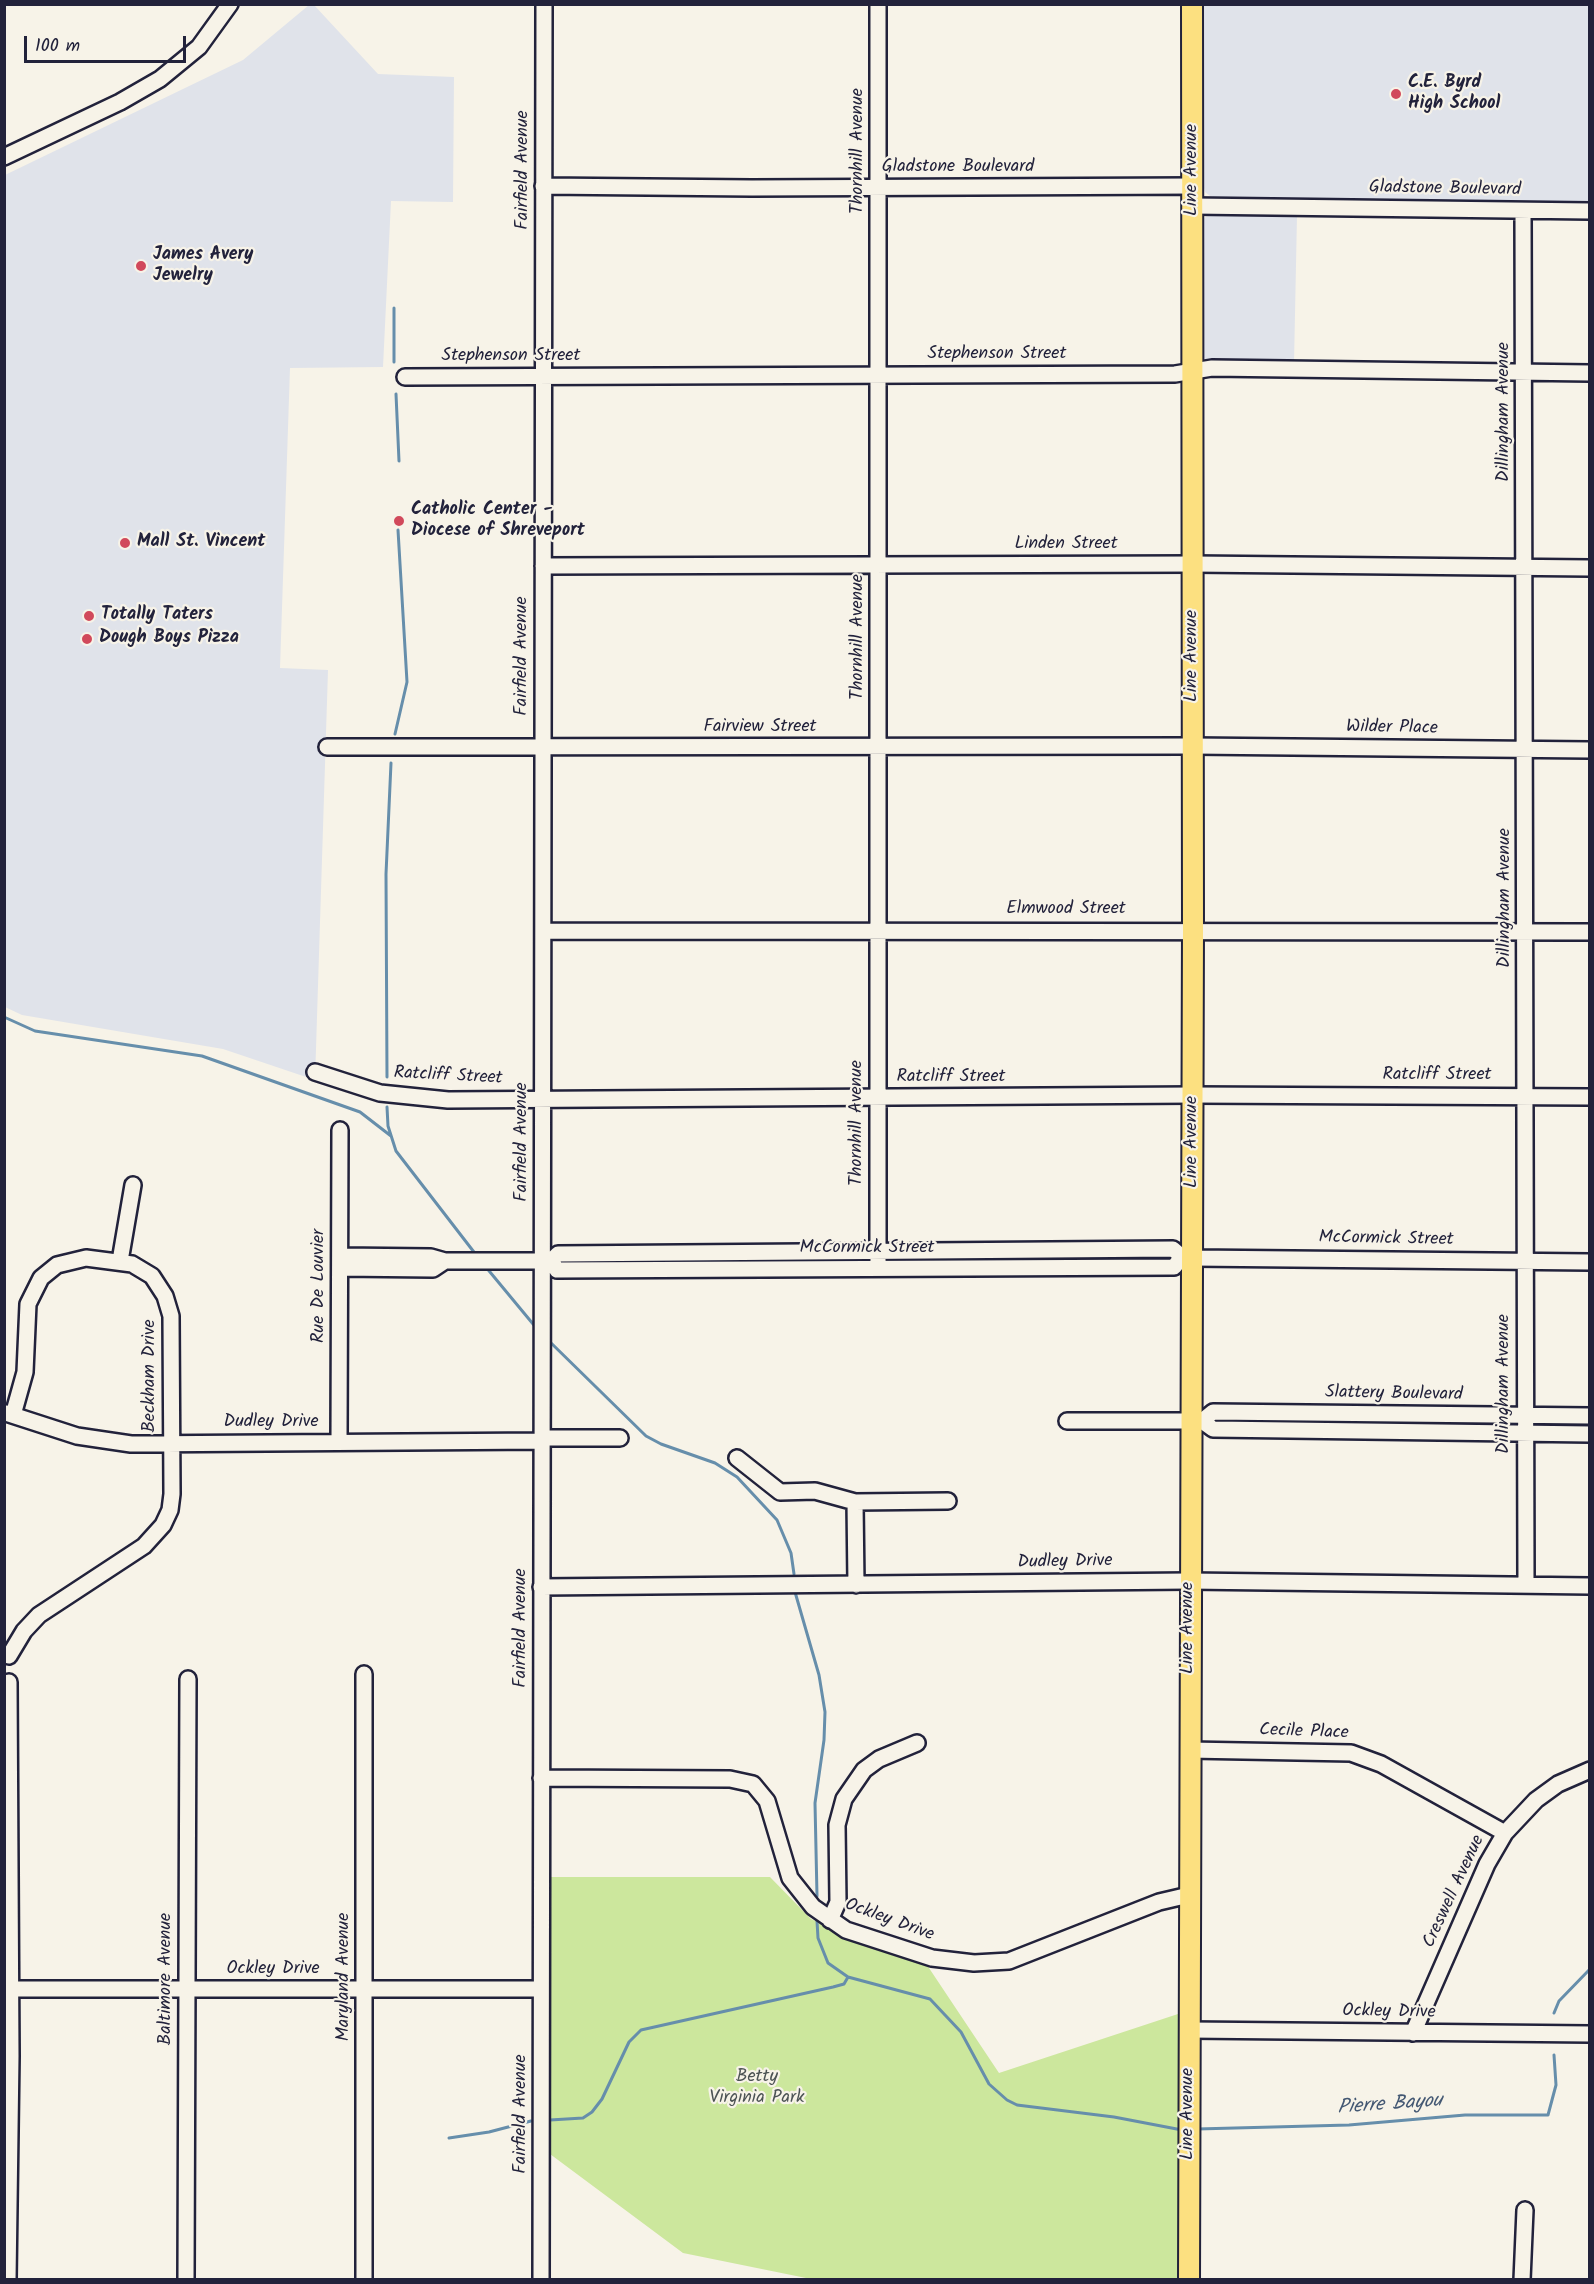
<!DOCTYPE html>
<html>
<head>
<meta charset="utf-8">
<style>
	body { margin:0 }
	#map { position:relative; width:1594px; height:2284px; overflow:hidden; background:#f7f3e8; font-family:Kalam,sans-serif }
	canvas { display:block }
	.frame { position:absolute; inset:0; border:6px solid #22223b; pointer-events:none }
	.scale { position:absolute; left:24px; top:36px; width:162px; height:27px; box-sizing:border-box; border:3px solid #22223b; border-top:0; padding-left:8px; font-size:18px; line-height:21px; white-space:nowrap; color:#22223b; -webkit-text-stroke:4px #f7f3e8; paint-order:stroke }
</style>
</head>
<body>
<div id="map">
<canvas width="1594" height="2284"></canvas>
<div class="frame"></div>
<div class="scale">100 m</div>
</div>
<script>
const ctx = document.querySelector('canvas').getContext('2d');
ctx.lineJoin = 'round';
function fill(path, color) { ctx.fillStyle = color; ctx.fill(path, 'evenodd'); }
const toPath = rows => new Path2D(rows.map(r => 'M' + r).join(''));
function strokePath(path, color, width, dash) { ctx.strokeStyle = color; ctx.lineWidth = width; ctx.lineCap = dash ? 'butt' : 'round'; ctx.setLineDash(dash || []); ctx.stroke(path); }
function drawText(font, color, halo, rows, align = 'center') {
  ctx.font = font + ' Kalam,sans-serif'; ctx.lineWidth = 4.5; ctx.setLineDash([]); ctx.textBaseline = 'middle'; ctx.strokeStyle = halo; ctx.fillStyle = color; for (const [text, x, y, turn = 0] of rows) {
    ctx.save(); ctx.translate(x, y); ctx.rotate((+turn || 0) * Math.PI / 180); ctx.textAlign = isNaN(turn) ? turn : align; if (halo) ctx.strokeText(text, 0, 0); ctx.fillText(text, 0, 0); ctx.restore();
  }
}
const built = toPath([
	[309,5,314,5,378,74,454,77,453,202,391,201,383,367,290,368,280,668,328,670,315,1080,223,1049,22,1015,5,1007,5,175,243,60],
	[1204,5,1589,5,1589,203,1220,199,1210,196,1205,192,1203,184],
	[1209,215,1297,216,1294,363,1204,362,1204,218]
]);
const green = toPath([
	[551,1877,770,1877,811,1919,892,1955,927,1965,999,2073,1181,2013,1180,2279,811,2279,683,2253,550,2154]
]);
const stream = toPath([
	[394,308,394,362],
	[396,394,399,461],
	[395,734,407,682,398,530],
	[4,1017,35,1031,202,1056,360,1112,391,1136],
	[387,1077,386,874,391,763],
	[387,1107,388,1126,396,1151,477,1256],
	[485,1266,538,1330],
	[549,1341,646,1436,661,1444,715,1463,737,1477,777,1520,791,1553,794,1574],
	[795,1592,819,1675,825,1712,824,1740,815,1803,817,1896],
	[817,1921,818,1938,828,1963,848,1977,930,1999,961,2032,989,2084,1007,2100,1017,2105,1114,2117,1182,2130],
	[1554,2013,1559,2001,1590,1969],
	[550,2120,583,2118,592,2112,602,2099,629,2042,641,2030,833,1987,844,1984,848,1977],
	[1197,2129,1349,2125,1465,2115,1548,2115,1556,2085,1554,2055],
	[449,2138,489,2132,531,2121]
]);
const minor = toPath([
	[878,4,878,1268],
	[4,157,120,102,160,79,199,47,230,4],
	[543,186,752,188,1193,186],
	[1193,206,1590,211],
	[1523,211,1526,1585],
	[405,377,1175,374,1212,368,1590,373],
	[543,566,1193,564,1590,568],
	[327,747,1193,746,1590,750],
	[543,931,1590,932],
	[315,1072,380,1093,448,1100,1193,1095,1590,1097],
	[340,1256,431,1257,445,1261,551,1261,558,1254,1173,1249,1182,1257,1193,1258,1590,1262],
	[120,1261,133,1185],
	[551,1261,557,1270,1174,1267,1182,1257],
	[340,1268,433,1269,445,1261],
	[6,1413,77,1436,131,1444,542,1441],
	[1067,1421,1202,1421,1213,1429,1590,1434],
	[1202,1421,1213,1412,1590,1416],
	[542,1438,620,1438],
	[339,1442,340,1130],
	[737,1458,780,1492,815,1491,855,1502,948,1501],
	[855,1502,856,1585],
	[541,1587,1189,1581,1590,1586],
	[9,1656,24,1631,39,1615,144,1546,163,1525,170,1510,172,1494,171,1316,165,1296,152,1276,132,1264,86,1258,57,1265,41,1278,28,1304,25,1372,13,1415],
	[1189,1750,1351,1753,1381,1764,1505,1833],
	[541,1778,730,1779,753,1784,767,1801,790,1878,813,1907,846,1930,932,1958,974,1963,1009,1961,1159,1902,1189,1895],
	[830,1920,838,1902,837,1825,844,1799,864,1770,879,1759,917,1743],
	[4,1989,541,1989],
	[1189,2030,1590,2034],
	[1413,2033,1487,1864,1505,1833,1536,1800,1558,1784,1590,1770],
	[8,2280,11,2056,9,1682],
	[186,2280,188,1679],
	[364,2280,364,1674],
	[541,2280,544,4],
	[1522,2280,1525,2210]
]);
const major = toPath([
	[1189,2280,1193,929,1192,4]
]);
const markers = [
	[1396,94,6,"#d1495b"],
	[141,266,6,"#d1495b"],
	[399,521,6,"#d1495b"],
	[125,543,6,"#d1495b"],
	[89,616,6,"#d1495b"],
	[87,639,6,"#d1495b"]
];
const poiNames = [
	["C.E. Byrd",1408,84],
	["High School",1408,105],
	["James Avery",153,256],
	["Jewelry",153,277],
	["Catholic Center -",411,511],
	["Diocese of Shreveport",411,532],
	["Mall St. Vincent",137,543],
	["Totally Taters",101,616],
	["Dough Boys Pizza",99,639]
];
const streetNames = [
	["Thornhill Avenue",859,151,-90],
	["Gladstone Boulevard",958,168],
	["Fairfield Avenue",524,170,-90],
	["Line Avenue",1193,170,-90],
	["Gladstone Boulevard",1445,190,1],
	["Stephenson Street",997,355],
	["Stephenson Street",511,357],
	["Dillingham Avenue",1505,412,-90],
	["Linden Street",1066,545],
	["Thornhill Avenue",859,637,-90],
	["Fairfield Avenue",523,656,-90],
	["Line Avenue",1193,656,-90],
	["Fairview Street",760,728],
	["Wilder Place",1392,729,1],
	["Dillingham Avenue",1506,898,-90],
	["Elmwood Street",1066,910],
	["Ratcliff Street",1437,1076],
	["Ratcliff Street",448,1077,3],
	["Ratcliff Street",951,1078],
	["Thornhill Avenue",858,1123,-90],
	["Fairfield Avenue",523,1142,-90],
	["Line Avenue",1193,1142,-90],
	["McCormick Street",1386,1240,1],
	["McCormick Street",867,1249],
	["Rue De Louvier",320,1286,-90],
	["Beckham Drive",151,1376,-90],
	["Dillingham Avenue",1505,1384,-90],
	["Slattery Boulevard",1394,1395,1],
	["Dudley Drive",271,1423],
	["Dudley Drive",1065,1563,-1],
	["Fairfield Avenue",522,1628,-90],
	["Line Avenue",1189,1628,-90],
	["Cecile Place",1304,1733,2],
	["Creswell Avenue",1455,1892,-65],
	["Ockley Drive",889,1921,20],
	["Ockley Drive",273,1970],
	["Maryland Avenue",345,1977,-90],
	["Baltimore Avenue",167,1979,-90],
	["Ockley Drive",1389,2013,1],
	["Fairfield Avenue",522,2114,-90],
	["Line Avenue",1189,2114,-90]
];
const parkNames = [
	["Betty",757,2078],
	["Virginia Park",757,2099]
];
const waterNames = [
	["Pierre Bayou",1390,2106,-4]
];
fill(built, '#e0e3ea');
fill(green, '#cce79d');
strokePath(stream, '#668eab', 3);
strokePath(minor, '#22223b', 20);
strokePath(major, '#22223b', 24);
strokePath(minor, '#f7f3e8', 15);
strokePath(major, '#fce080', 20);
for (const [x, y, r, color] of markers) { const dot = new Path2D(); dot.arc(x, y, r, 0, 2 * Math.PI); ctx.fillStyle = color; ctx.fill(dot); strokePath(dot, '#f7f3e8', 2); }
drawText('bold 18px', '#22223b', '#f7f3e8', poiNames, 'left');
drawText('18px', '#22223b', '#f7f3e8', streetNames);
drawText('18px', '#4c5354', '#f7f3e8', parkNames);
drawText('italic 20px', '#445873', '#f7f3e8', waterNames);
</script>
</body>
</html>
